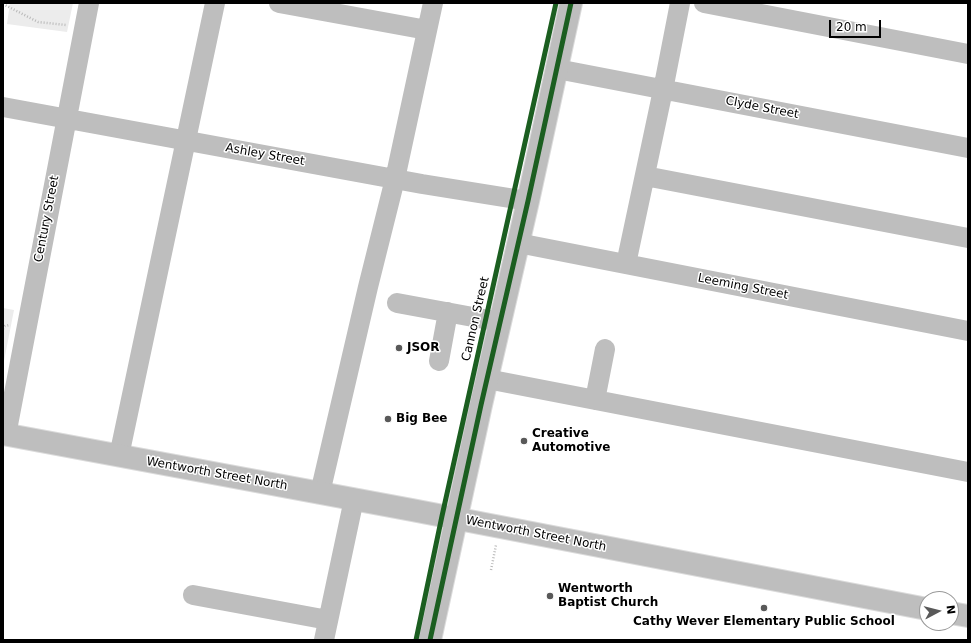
<!DOCTYPE html>
<html>
<head>
<meta charset="utf-8">
<style>
	body { margin:0 }
	#map { position:relative; width:971px; height:643px; overflow:hidden; background:#fff; font-family:"DejaVu Sans",sans-serif }
	canvas { display:block }
	.frame { position:absolute; inset:0; border:4px solid #000; pointer-events:none }
	.north { position:absolute; left:919px; top:591px; width:40px; height:40px; box-sizing:border-box; background:#fff; border:1px solid #999; border-radius:50%; rotate:83deg; font-size:11px; font-weight:700; line-height:16px; text-align:center; color:#000 }
	.north::after { content:''; display:block; margin:auto; width:14px; height:18px; background:#595959; clip-path:polygon(50% 0,100% 100%,50% 72%,0 100%) }
	.scale { position:absolute; left:829px; top:20px; width:52px; height:18px; box-sizing:border-box; border:2px solid #000; border-top:0; padding-left:5px; font-size:12px; line-height:14px; white-space:nowrap; color:#000; -webkit-text-stroke:3px #fff; paint-order:stroke }
</style>
</head>
<body>
<div id="map">
<canvas width="971" height="643"></canvas>
<div class="frame"></div>
<div class="north">N</div>
<div class="scale">20 m</div>
</div>
<script>
const ctx = document.querySelector('canvas').getContext('2d');
ctx.lineJoin = 'round';
function fill(path, color) { ctx.fillStyle = color; ctx.fill(path, 'evenodd'); }
const toPath = rows => new Path2D(rows.map(r => 'M' + r).join(''));
function strokePath(path, color, width, dash) { ctx.strokeStyle = color; ctx.lineWidth = width; ctx.lineCap = dash ? 'butt' : 'round'; ctx.setLineDash(dash || []); ctx.stroke(path); }
function drawText(font, color, halo, rows, align = 'center') {
  ctx.font = font + ' "DejaVu Sans",sans-serif'; ctx.lineWidth = 3; ctx.setLineDash([]); ctx.textBaseline = 'middle'; ctx.strokeStyle = halo; ctx.fillStyle = color; for (const [text, x, y, turn = 0] of rows) {
    ctx.save(); ctx.translate(x, y); ctx.rotate((+turn || 0) * Math.PI / 180); ctx.textAlign = isNaN(turn) ? turn : align; if (halo) ctx.strokeText(text, 0, 0); ctx.fillText(text, 0, 0); ctx.restore();
  }
}
const green = toPath([
	[10,3,73,3,67,32,7,24],
	[3,308,14,310,3,366]
]);
const path = toPath([
	[3,4,5,5,38,22,66,25],
	[3,329,5,326,9,325],
	[491,570,496,545]
]);
const minor = toPath([
	[279,3,427,30],
	[704,3,968,54],
	[557,69,968,148],
	[3,107,422,184,528,201],
	[645,176,968,238],
	[518,243,968,331],
	[626,264,663,90,680,3],
	[397,303,500,322],
	[439,361,448,312],
	[487,379,968,472],
	[595,400,605,349],
	[6,435,89,3],
	[119,456,215,3],
	[320,493,368,287,395,179,433,3],
	[193,595,328,620],
	[324,640,354,499]
]);
const major = toPath([
	[3,434,412,510,927,609],
	[951,613,968,616],
	[430,640,481,405,528,201,571,3]
]);
const cycleway = toPath([
	[416,640,442,516,556,3],
	[430,640,481,405,528,201,571,3]
]);
const markers = [
	[399,348,4,"#595959"],
	[388,419,4,"#595959"],
	[524,441,4,"#595959"],
	[550,596,4,"#595959"],
	[764,608,4,"#595959"]
];
const streetNames = [
	["Clyde Street",762,108,11],
	["Ashley Street",265,155,10],
	["Century Street",47,219,-79],
	["Leeming Street",743,287,11],
	["Cannon Street",476,319,-77],
	["Wentworth Street North",217,474,10],
	["Wentworth Street North",536,534,11]
];
const poiNames = [
	["JSOR",407,348],
	["Big Bee",396,419],
	["Creative",532,434],
	["Automotive",532,448],
	["Wentworth",558,589],
	["Baptist Church",558,603],
	["Cathy Wever Elementary Public School",764,622,"center"]
];
fill(green, '#ececec');
strokePath(major, '#dbdbdb', 24);
strokePath(path, '#b9b9b9', 2.5, [1, 2]);
strokePath(minor, '#bebebe', 20);
strokePath(major, '#bebebe', 22);
strokePath(cycleway, '#1b5e20', 5);
for (const [x, y, r, color] of markers) { const dot = new Path2D(); dot.arc(x, y, r, 0, 2 * Math.PI); ctx.fillStyle = color; ctx.fill(dot); strokePath(dot, '#fff', 1.5); }
drawText('12px', '#000', '#fff', streetNames);
drawText('bold 12px', '#000', '#fff', poiNames, 'left');
</script>
</body>
</html>
